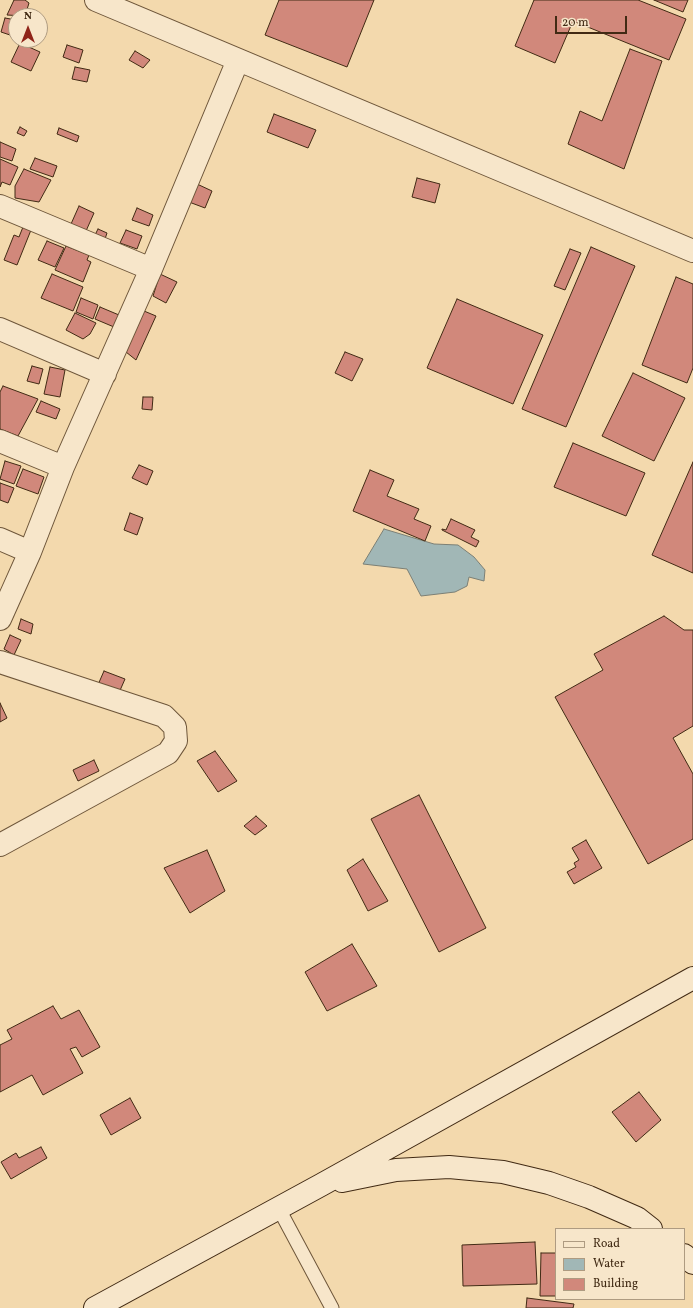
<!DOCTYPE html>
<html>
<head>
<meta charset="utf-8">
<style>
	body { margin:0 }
	#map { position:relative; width:693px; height:1308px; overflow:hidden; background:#f3d9ad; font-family:Vollkorn,serif }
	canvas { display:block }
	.legend { position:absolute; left:555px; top:1228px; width:130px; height:72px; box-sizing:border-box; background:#f7e6ca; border:1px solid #ae9b81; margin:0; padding:5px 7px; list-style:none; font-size:12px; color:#412a14 }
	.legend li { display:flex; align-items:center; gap:8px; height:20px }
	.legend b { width:20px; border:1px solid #ae9b81 }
	.north { position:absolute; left:8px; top:8px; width:40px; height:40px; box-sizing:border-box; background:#f7e6ca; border:1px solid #ae9b81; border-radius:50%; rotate:0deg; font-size:11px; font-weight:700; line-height:16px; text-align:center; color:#412a14 }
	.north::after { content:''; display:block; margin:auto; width:14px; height:18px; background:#8f2418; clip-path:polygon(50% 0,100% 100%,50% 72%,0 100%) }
	.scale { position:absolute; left:555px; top:16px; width:72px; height:18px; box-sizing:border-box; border:2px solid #412a14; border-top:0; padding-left:5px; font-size:12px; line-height:14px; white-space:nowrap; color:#412a14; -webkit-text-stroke:3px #f7e6ca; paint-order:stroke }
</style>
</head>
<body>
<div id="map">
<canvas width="693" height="1308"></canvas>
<ul class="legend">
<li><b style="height:5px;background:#f7e6ca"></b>Road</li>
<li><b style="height:11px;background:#a1b7b6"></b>Water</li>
<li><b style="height:11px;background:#d1887b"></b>Building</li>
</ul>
<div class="north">N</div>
<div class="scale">20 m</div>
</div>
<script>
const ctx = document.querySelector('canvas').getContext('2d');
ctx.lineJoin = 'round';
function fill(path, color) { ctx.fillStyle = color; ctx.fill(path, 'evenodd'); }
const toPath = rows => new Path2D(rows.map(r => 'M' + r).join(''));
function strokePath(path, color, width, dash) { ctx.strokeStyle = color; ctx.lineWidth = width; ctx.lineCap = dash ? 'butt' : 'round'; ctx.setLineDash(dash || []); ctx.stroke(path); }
const water = toPath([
	[384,529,434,544,458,545,474,557,485,570,484,581,469,577,467,586,455,592,421,596,407,569,363,564,384,529]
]);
const building = toPath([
	[14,0,25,0,29,3,25,16,7,15,14,0],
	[279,0,374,0,347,67,265,35,279,0],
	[534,0,638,0,686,19,669,60,573,21,555,63,515,46,534,0],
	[654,0,688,0,683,12,654,0],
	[5,18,16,20,16,37,1,32,5,18],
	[20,43,40,52,31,71,11,62,20,43],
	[67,45,83,50,79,63,63,57,67,45],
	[630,49,662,61,624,169,568,144,580,111,602,121,630,49],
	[135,51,150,60,143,68,129,60,135,51],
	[75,67,90,70,87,82,72,79,75,67],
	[274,114,316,130,308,148,267,132,274,114],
	[20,127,27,131,24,136,17,133,20,127],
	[59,128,79,136,77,142,57,134,59,128],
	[0,142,16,149,12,161,0,157,0,142],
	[35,158,57,166,53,177,30,169,35,158],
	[0,159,18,167,10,185,2,182,0,187,0,159],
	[24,169,51,180,39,202,15,198,15,186,24,169],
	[417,178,440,184,435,203,412,197,417,178],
	[197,184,212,191,205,208,189,202,197,184],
	[79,206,94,213,86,231,71,224,79,206],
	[137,208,153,215,149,226,132,220,137,208],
	[23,227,31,230,17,265,4,260,14,235,19,237,23,227],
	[98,229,107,233,105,239,95,235,98,229],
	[126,230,142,236,137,249,120,243,126,230],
	[47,241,64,248,55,267,38,260,47,241],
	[66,246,89,255,87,260,91,262,83,282,55,270,66,246],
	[591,247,635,266,566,427,522,409,591,247],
	[570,249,581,253,565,290,554,286,570,249],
	[52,274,83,287,73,311,41,298,52,274],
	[160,274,177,282,166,303,153,296,160,274],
	[676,277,693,284,693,368,687,383,642,365,676,277],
	[81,298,98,305,93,319,76,312,81,298],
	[457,299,543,335,513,404,427,368,457,299],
	[100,307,119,315,114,327,95,319,100,307],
	[144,311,156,316,136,360,126,352,144,311],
	[75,313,96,323,90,334,83,339,66,330,75,313],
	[345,352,363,359,352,381,335,373,345,352],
	[32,366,43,369,39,384,27,381,32,366],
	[50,367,65,370,60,397,44,394,50,367],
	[633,373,685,398,654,461,602,436,633,373],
	[3,386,38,399,18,436,0,429,0,392,3,386],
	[143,397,153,397,152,410,142,409,143,397],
	[41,401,60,409,56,419,36,412,41,401],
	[573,443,645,473,626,516,554,487,573,443],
	[5,461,21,466,14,484,0,479,5,461],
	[693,462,693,573,652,555,693,462],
	[139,465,153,471,147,485,132,478,139,465],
	[23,469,44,477,38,494,16,486,23,469],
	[370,470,394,480,387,496,419,509,414,519,431,526,425,541,353,511,370,470],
	[0,483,14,488,8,503,0,500,0,483],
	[130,513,143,518,137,535,124,530,130,513],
	[451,519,475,530,471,537,479,541,476,547,442,530,442,529,446,530,451,519],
	[664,616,684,630,693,630,693,726,673,738,693,774,693,839,648,864,555,697,603,670,594,654,664,616],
	[21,619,33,624,31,634,18,629,21,619],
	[10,635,21,640,14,655,4,649,10,635],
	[104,671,125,679,118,695,97,687,104,671],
	[0,703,7,718,0,722,0,703],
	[215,751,237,781,218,792,197,761,215,751],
	[94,760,99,771,78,781,73,770,94,760],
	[419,795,486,928,439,952,371,819,419,795],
	[256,816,267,826,255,835,244,826,256,816],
	[586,840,602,868,574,884,567,872,576,867,574,863,579,860,572,848,586,840],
	[207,850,225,891,190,913,164,868,207,850],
	[363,859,388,901,368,911,347,870,363,859],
	[352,944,377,986,327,1011,305,972,352,944],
	[53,1006,61,1019,79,1010,100,1047,82,1057,76,1047,70,1049,83,1073,43,1095,32,1075,0,1092,0,1045,12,1039,7,1030,53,1006],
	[639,1092,661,1120,636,1142,612,1112,639,1092],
	[130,1098,141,1118,111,1135,100,1115,130,1098],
	[41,1147,47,1158,11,1179,1,1162,16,1153,19,1158,41,1147],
	[535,1242,537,1284,463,1286,462,1245,535,1242],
	[541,1253,556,1253,556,1296,540,1296,541,1253],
	[527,1298,574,1304,573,1308,526,1308,527,1298]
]);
const lane = toPath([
	[279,1209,332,1308]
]);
const street = toPath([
	[96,0,693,251],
	[0,206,151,269],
	[0,329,105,374],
	[0,441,63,467],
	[0,539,30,552],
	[0,619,30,552,63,467,151,269,238,60],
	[0,662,164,716,175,727,176,741,168,753,0,845]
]);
const secondary = toPath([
	[342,1181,396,1170,449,1167,503,1172,549,1183,589,1197,637,1218,651,1229],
	[684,1255,693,1263],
	[95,1308,321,1185,693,978]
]);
fill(water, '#a1b7b6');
strokePath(water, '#7b7f75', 1);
fill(building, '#d1887b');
strokePath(building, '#412a14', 1);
strokePath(lane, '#6e563a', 15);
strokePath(street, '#6e563a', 24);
strokePath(secondary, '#412a14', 24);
strokePath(lane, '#f7e6ca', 13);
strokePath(street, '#f7e6ca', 22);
strokePath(secondary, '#f7e6ca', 22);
</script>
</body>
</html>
